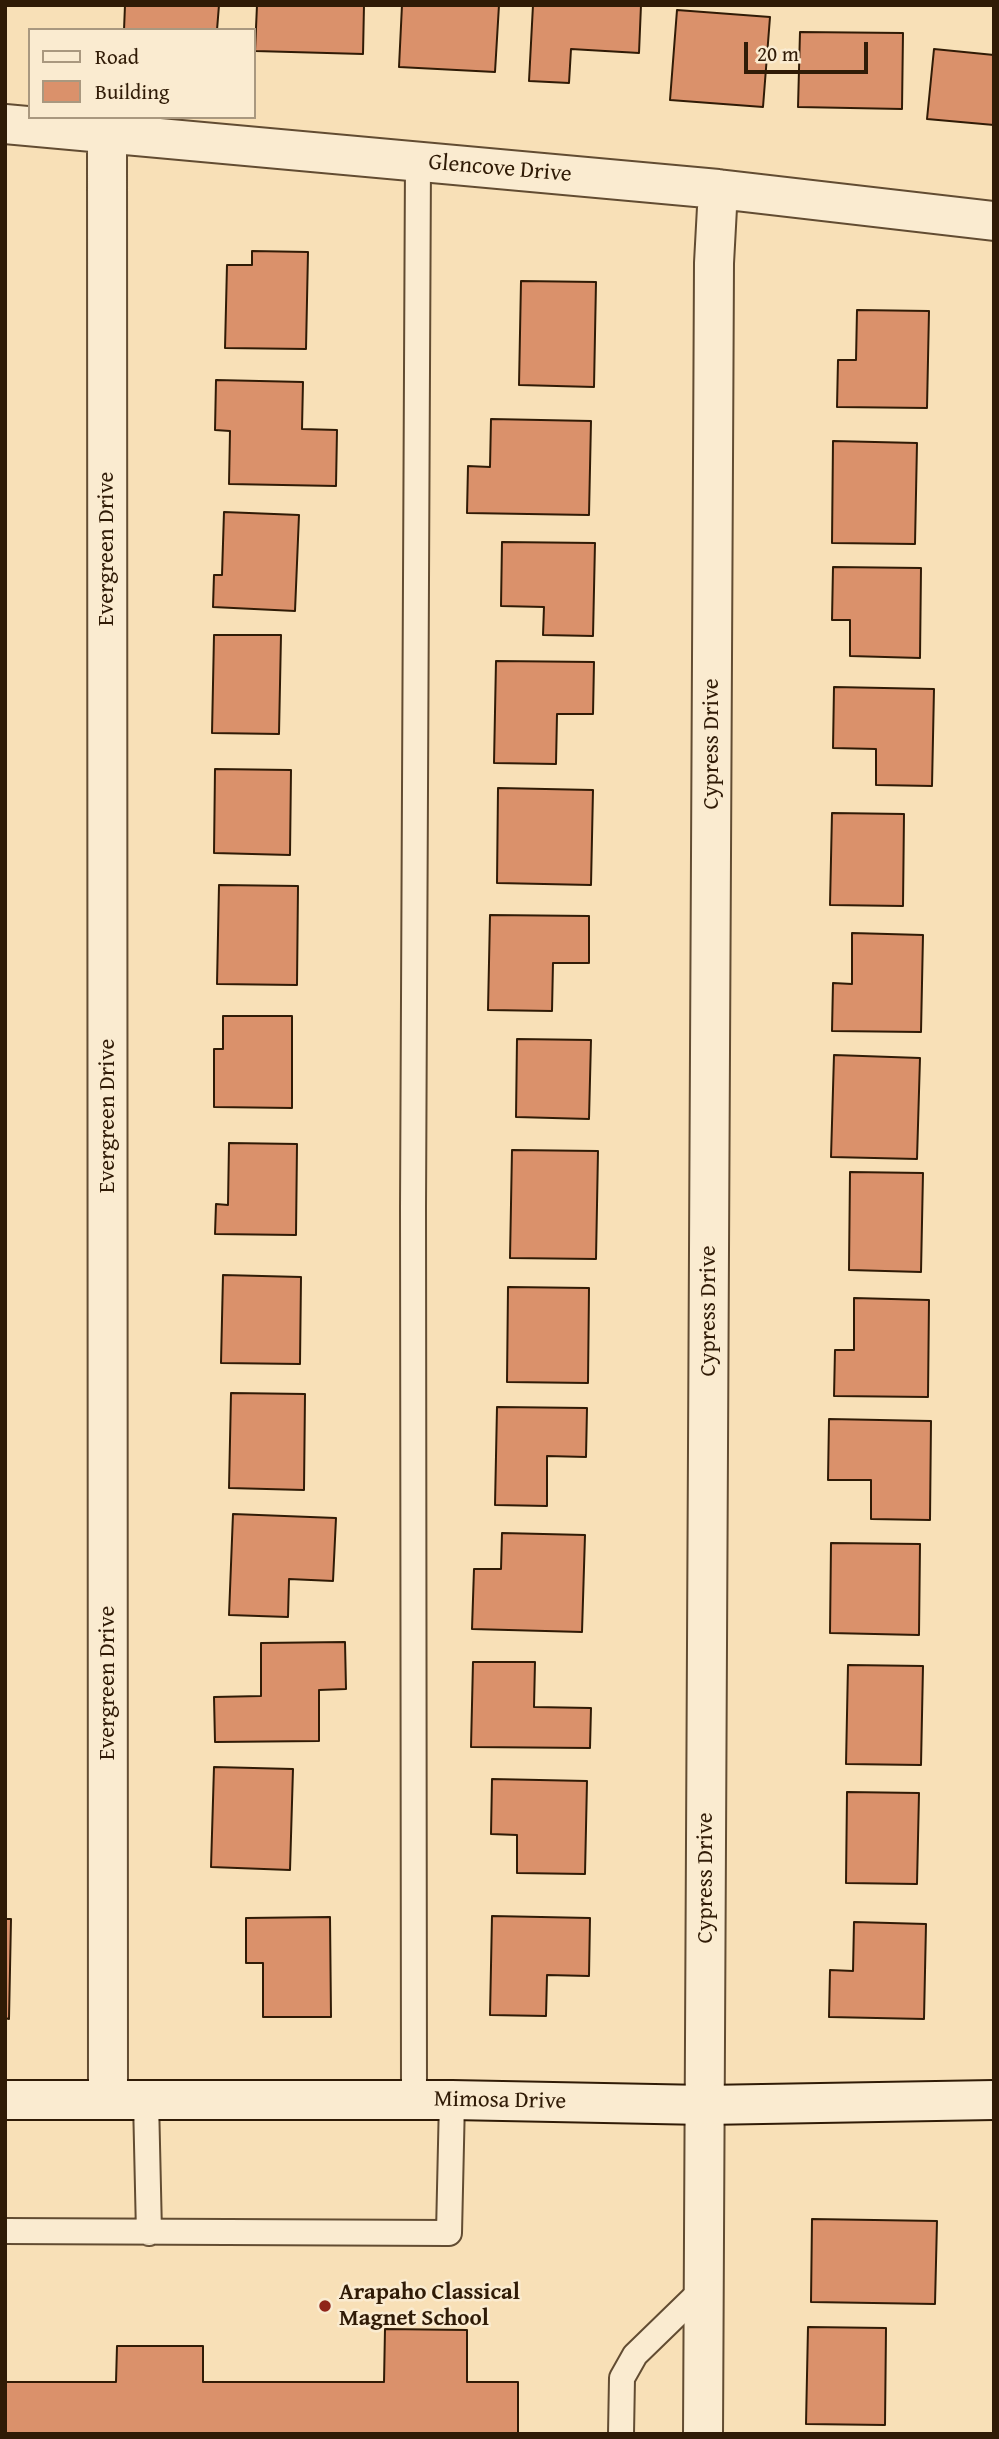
<!DOCTYPE html>
<html>
<head>
<meta charset="utf-8">
<style>
	body { margin:0 }
	#map { position:relative; width:999px; height:2439px; overflow:hidden; background:#f8e0b7; font-family:"Gentium Book Plus",serif }
	canvas { display:block }
	.frame { position:absolute; inset:0; border:7px solid #301b06; pointer-events:none }
	.legend { position:absolute; left:28px; top:28px; width:228px; height:91px; box-sizing:border-box; background:#faebd0; border:2px solid #a9987f; margin:0; padding:9px 12px; list-style:none; font-size:21px; color:#301b06 }
	.legend li { display:flex; align-items:center; gap:14px; height:35px }
	.legend b { width:35px; border:2px solid #a9987f }
	.scale { position:absolute; left:744px; top:42px; width:124px; height:32px; box-sizing:border-box; border:4px solid #301b06; border-top:0; padding-left:9px; font-size:21px; line-height:24px; white-space:nowrap; color:#301b06; -webkit-text-stroke:5px #faebd0; paint-order:stroke }
</style>
</head>
<body>
<div id="map">
<canvas width="999" height="2439"></canvas>
<div class="frame"></div>
<ul class="legend">
<li><b style="height:9px;background:#faebd0"></b>Road</li>
<li><b style="height:19px;background:#da916b"></b>Building</li>
</ul>
<div class="scale">20 m</div>
</div>
<script>
const ctx = document.querySelector('canvas').getContext('2d');
ctx.lineJoin = 'round';
function fill(path, color) {
  ctx.fillStyle = color;
  ctx.fill(path, 'evenodd');
}
function trace(path, color, width, dash) {
  ctx.strokeStyle = color;
  ctx.lineWidth = width;
  ctx.lineCap = dash ? 'butt' : 'round';
  ctx.setLineDash(dash || []);
  ctx.stroke(path);
}
function drawText(font, color, halo, rows, align = 'center') {
  ctx.font = font + ' "Gentium Book Plus",serif';
  ctx.lineWidth = 5;
  ctx.setLineDash([]);
  ctx.textBaseline = 'middle';
  ctx.strokeStyle = halo;
  ctx.fillStyle = color;
  for (const [text, x, y, turn = 0] of rows) {
    ctx.save();
    ctx.translate(x, y);
    ctx.rotate((+turn || 0) * Math.PI / 180);
    ctx.textAlign = isNaN(turn) ? turn : align;
    if (halo) ctx.strokeText(text, 0, 0);
    ctx.fillText(text, 0, 0);
    ctx.restore();
  }
}
const building = new Path2D(`
	M125 5H219L217 30H124Z
	M257 5H364L363 54 255 51Z
	M402 5H499L495 72 399 67Z
	M533 5H641L639 53 571 49 569 83 529 81Z
	M677 10 770 17 763 107 670 100Z
	M800 32 903 33 902 109 798 107Z
	M934 49 994 55V125L927 119Z
	M252 251 308 252 306 349 225 348 227 265H252Z
	M521 281 596 282 594 387 519 385Z
	M857 310 929 311 927 408 837 407 838 360H856Z
	M216 380 303 382 302 429 337 430 336 486 229 484 230 431 215 430Z
	M491 419 591 421 589 515 467 513 468 466 490 467Z
	M833 441 917 443 915 544 832 543Z
	M224 512 299 515 295 611 213 607 214 575H222Z
	M502 542 595 543 593 636 543 635 544 607 501 606Z
	M833 567 921 568 920 658 850 656V620H832Z
	M214 635H281L279 734 212 733Z
	M496 661 594 662 593 714H557L556 764 494 763Z
	M834 687 934 689 932 786 876 785V749L833 748Z
	M215 769 291 770 290 855 214 853Z
	M498 788 593 790 591 885 497 883Z
	M832 813 904 814 903 906 830 905Z
	M219 885 298 886 297 985 217 984Z
	M490 915 589 916V963H553L552 1011 488 1010Z
	M852 933 923 935 921 1032 832 1031 833 983 852 984Z
	M223 1016H292V1108L214 1107V1049H223Z
	M517 1039 591 1040 589 1119 516 1117Z
	M834 1055 920 1058 917 1159 831 1157Z
	M229 1143 297 1144 296 1235 215 1234 216 1204 228 1205Z
	M512 1150 598 1151 596 1259 510 1258Z
	M850 1172 923 1173 921 1272 849 1270Z
	M223 1275 301 1277 300 1364 221 1363Z
	M508 1287 589 1288 588 1383 507 1382Z
	M854 1298 929 1300 928 1397 834 1396 835 1350H854Z
	M231 1393 305 1394 304 1490 229 1488Z
	M497 1407 587 1408 586 1457 547 1456V1506L495 1505Z
	M829 1419 931 1421 930 1520 871 1519V1480H828Z
	M233 1514 336 1518 333 1581 289 1579 288 1617 229 1615Z
	M502 1533 585 1535 582 1632 472 1629 474 1569H501Z
	M831 1543 920 1544 919 1635 830 1633Z
	M345 1642 346 1689 319 1690V1741L215 1742 214 1697 261 1696V1643Z
	M473 1662H535L534 1707 591 1708 590 1748 471 1747Z
	M848 1665 923 1666 921 1765 846 1764Z
	M214 1767 293 1769 290 1870 211 1867Z
	M492 1779 587 1781 585 1874 517 1873V1835L491 1834Z
	M847 1792 919 1793 917 1884 846 1883Z
	M492 1916 590 1918 589 1976 547 1975 546 2016 490 2015Z
	M330 1917 331 2017H263V1963H246V1918Z
	M5 1919H11L9 2019 5 2018Z
	M854 1922 926 1924 924 2019 829 2017 830 1970 853 1971Z
	M812 2219 937 2221 935 2304 811 2302Z
	M808 2327 886 2328 885 2425 806 2424Z
	M385 2329 467 2330V2382H518V2434H5V2382H116L117 2346H203V2382H384Z`);
const lane = new Path2D(`
	M146 2100 149 2233
	M414 2100 413 1205 418 161
	M5 2231 449 2233 452 2100
	M621 2434 622 2378 635 2355 705 2287`);
const street = new Path2D(`
	M5 124 718 189 994 221
	M107 133 108 2100
	M703 2434 714 263 718 189`);
const secondary = new Path2D(`
	M5 2100H452L705 2105 994 2100`);
const markers = [
	[325,2306,7,"#8f2418"]
];
const streetNames = [
	["Glencove Drive",500,169,5],
	["Evergreen Drive",107,549,-90],
	["Cypress Drive",712,744,-90],
	["Evergreen Drive",108,1116,-90],
	["Cypress Drive",709,1311,-90],
	["Evergreen Drive",108,1683,-90],
	["Cypress Drive",706,1878,-90],
	["Mimosa Drive",500,2101,1]
];
const poiNames = [
	["Arapaho Classical",339,2293],
	["Magnet School",339,2319]
];
fill(building, '#da916b');
trace(building, '#301b06', 2);
trace(lane, '#624c32', 28);
trace(street, '#624c32', 42);
trace(secondary, '#301b06', 42);
trace(lane, '#faebd0', 24);
trace(street, '#faebd0', 38);
trace(secondary, '#faebd0', 38);
for (const [x, y, r, color] of markers) {
  const dot = new Path2D();
  dot.arc(x, y, r, 0, 2 * Math.PI);
  ctx.fillStyle = color;
  ctx.fill(dot);
  trace(dot, '#faebd0', 2.5);
}
drawText('23px', '#301b06', '#faebd0', streetNames);
drawText('bold 23px', '#301b06', '#faebd0', poiNames, 'left');
</script>
</body>
</html>
